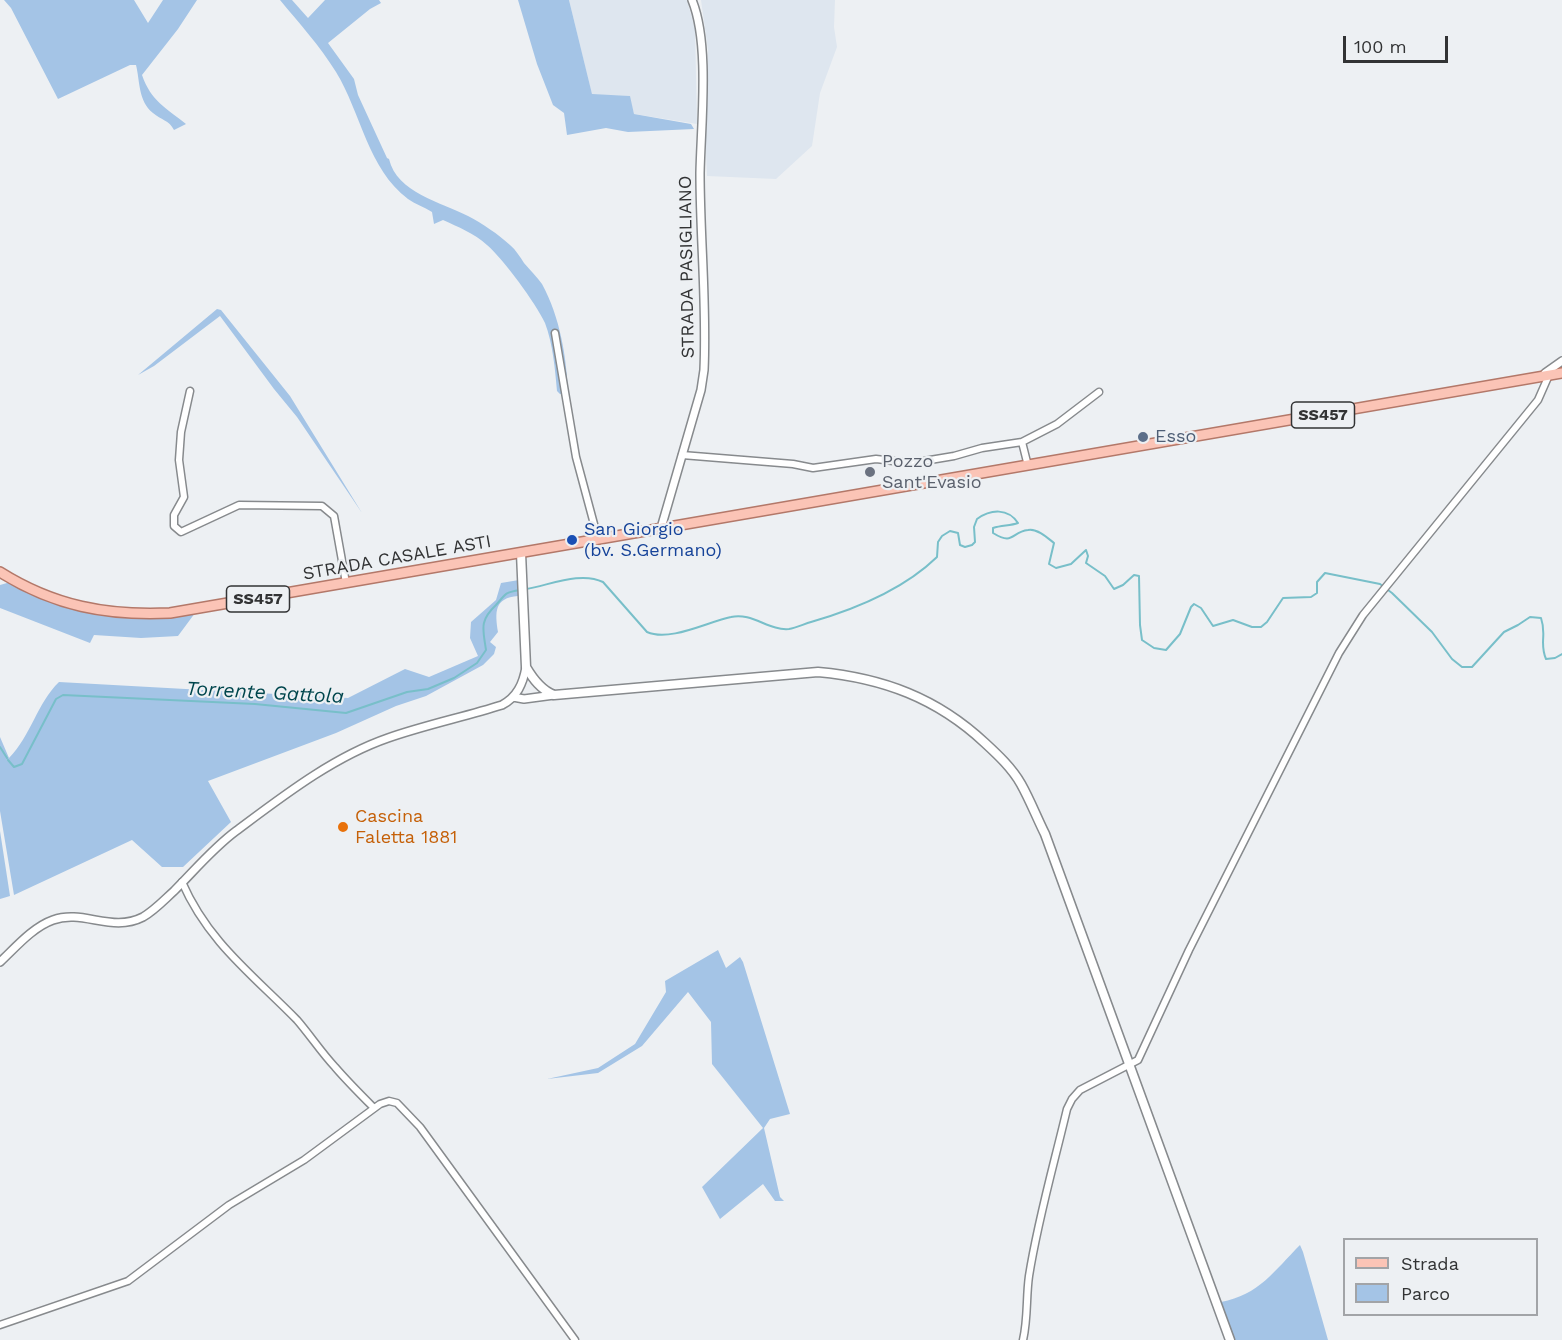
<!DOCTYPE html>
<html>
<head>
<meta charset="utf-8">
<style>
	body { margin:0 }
	#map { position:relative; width:1562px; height:1340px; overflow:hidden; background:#edf0f3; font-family:"Work Sans",sans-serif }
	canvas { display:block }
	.legend { position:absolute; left:1343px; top:1238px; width:195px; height:78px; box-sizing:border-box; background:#edf0f3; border:2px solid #a2a4a7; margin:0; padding:8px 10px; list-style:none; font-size:18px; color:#323334 }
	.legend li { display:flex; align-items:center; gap:12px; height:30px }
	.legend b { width:30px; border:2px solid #a2a4a7 }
	.scale { position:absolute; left:1343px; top:36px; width:105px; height:27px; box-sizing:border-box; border:3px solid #323334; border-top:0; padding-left:8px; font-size:18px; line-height:21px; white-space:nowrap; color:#323334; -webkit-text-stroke:4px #edf0f3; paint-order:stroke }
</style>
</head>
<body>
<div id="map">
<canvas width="1562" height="1340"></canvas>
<ul class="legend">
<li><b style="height:8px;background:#fbc4b6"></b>Strada</li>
<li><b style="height:16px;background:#a4c4e6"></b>Parco</li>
</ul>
<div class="scale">100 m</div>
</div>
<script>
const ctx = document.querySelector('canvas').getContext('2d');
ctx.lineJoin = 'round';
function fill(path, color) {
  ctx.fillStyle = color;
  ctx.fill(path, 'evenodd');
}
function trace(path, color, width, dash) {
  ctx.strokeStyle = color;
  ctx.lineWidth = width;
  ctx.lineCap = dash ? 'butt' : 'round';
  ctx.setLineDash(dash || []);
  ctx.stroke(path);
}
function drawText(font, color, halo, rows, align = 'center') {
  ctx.font = font + ' "Work Sans",sans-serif';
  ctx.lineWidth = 4.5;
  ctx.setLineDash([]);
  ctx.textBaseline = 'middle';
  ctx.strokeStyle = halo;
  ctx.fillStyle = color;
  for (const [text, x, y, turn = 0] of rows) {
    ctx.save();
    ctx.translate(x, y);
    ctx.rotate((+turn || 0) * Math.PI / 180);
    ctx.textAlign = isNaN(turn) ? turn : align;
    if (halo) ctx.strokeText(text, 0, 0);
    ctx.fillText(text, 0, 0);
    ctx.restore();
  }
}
const built = new Path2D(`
	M569 0H687L695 29 697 124 634 114 629 96 592 95Z
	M701 0H835L834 27 837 47 820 93 812 146 776 179 707 176 705 127 708 50Z`);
const green = new Path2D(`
	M4 0H134L148 23 163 0H197L178 29 142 75C151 101 166 108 186 124L174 130C169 120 161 120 153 113 138 101 140 81 136 65H130L58 99 11 8Z
	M280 0H292L308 18 325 0H379L381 3 370 9 328 43 354 79 358 95 387 158 389 159C397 193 441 202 468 216 483 224 498 234 510 245 516 250 520 257 524 263 530 270 537 277 542 284 560 317 567 358 568 395L560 394 557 391C555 369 553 344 545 323 535 302 504 260 487 245 474 233 458 227 443 220L434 224 432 212C424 207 415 204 408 199 368 169 361 113 336 72 320 46 299 23 280 0Z
	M518 0H569L592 94 630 96 634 114 691 124 694 129 628 132 606 128 567 135 564 113 553 105 537 64Z
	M217 309 221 310 290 396 362 513 297 417 274 389 220 316 154 366 138 375Z
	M519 580 518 596C494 598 495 612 498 632L490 642 496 647 494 654 483 665 426 696 396 706 336 733 208 781 231 822 183 867H162L132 840 14 895 0 811V737L9 758C31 736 37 703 59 682L348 698 405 669 429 677 478 656 470 638 471 622 496 600 501 583Z
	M14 581 36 592 114 613 198 609 178 636 141 638 94 635 90 643 0 608V585Z
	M0 831 10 896 0 899Z
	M718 950 726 968 740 957 743 962 790 1114 770 1119 764 1128 780 1197 784 1201H775L763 1184 720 1219 702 1187 763 1128 712 1064 711 1022 688 992 642 1046 598 1073 547 1079 598 1068 635 1044 666 992 665 981Z
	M1300 1245 1303 1252 1328 1340H1235L1221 1302C1259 1295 1274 1271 1300 1245Z`);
const stream = new Path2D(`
	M526 589C550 585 581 571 603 582L647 632C670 642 707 622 731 617 752 612 769 631 789 629 796 628 804 624 811 622 856 609 903 590 937 557L938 542 942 536 950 531 958 533 960 545 965 547 972 545 975 542 974 527 977 519C991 509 1008 508 1018 523 1010 526 1002 525 993 528V533C1014 546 1011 532 1028 530 1037 528 1048 538 1054 543L1049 564 1056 568 1071 564 1086 550 1088 556 1086 563 1105 576 1114 589 1123 585 1134 575 1139 576 1140 625 1142 640 1154 648 1166 650 1180 634 1191 607 1194 604 1201 608 1213 626 1233 620 1252 627H1261L1267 622 1283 598 1311 597 1317 593V582L1325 573 1380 584 1392 593 1432 632 1452 659 1462 667H1472L1504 632 1518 625 1530 617 1541 618C1547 635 1539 643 1546 659L1555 658 1562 654
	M0 747 7 758
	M8 760 14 767 22 764 56 699 63 695 255 704 346 713 407 692 428 689 454 678 477 663 486 650C483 629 479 621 496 605 507 593 503 593 520 590`);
const minor = new Path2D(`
	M555 333 576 457 598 539
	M190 391 181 432 179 460 184 497 174 515V526L181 532 239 505 322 506 334 516 346 583
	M1022 442 1028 466
	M682 455 793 464 813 468 876 459 902 462 924 461 954 456 982 448 1022 442 1057 424 1099 392
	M182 882C208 942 253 975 297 1020 310 1035 321 1052 335 1067 347 1081 360 1094 373 1107
	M0 1325 128 1281 229 1205 304 1160 380 1104 389 1101 397 1103 420 1127 575 1340
	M1023 1340C1028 1319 1026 1297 1029 1276 1038 1219 1054 1164 1067 1109L1072 1099 1080 1090 1138 1060 1189 950 1339 653 1363 615 1538 400 1549 375`);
const tertiary = new Path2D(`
	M1545 373 1562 361
	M661 528 701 390 704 370C707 304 700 238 700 173 701 124 710 44 692 0
	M513 697 524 699 554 695
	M0 962C16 947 33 927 53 920 83 909 112 933 143 917 155 910 164 900 174 891 195 870 213 848 236 831 283 796 333 757 388 738 425 725 464 717 502 705 517 697 523 684 526 667`);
const secondary = new Path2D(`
	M521 553 526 667C533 679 541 690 554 695L818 672C883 678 937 698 985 743 998 755 1012 768 1021 784 1030 800 1037 818 1045 834L1230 1340`);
const primary = new Path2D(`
	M0 572C54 606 107 616 170 613L1562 373`);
const markers = [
	[1143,437,6,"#5c6f8a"],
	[870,472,6,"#6b7280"],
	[572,540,6,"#1a4fb4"],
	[343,827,6,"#e8710a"]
];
const shields = [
	[1323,415,63],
	[258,599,63]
];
const shieldNames = [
	["SS457",1323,415],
	["SS457",258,599]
];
const streetNames = [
	["STRADA PASIGLIANO",687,267,-91],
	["STRADA CASALE ASTI",397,558,-10]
];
const serviceNames = [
	["Esso",1155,437]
];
const worshipNames = [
	["Pozzo",882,462],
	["Sant'Evasio",882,483]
];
const transitNames = [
	["San Giorgio",584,530],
	["(bv. S.Germano)",584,551]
];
const foodNames = [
	["Cascina",355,817],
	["Faletta 1881",355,838]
];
const waterNames = [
	["Torrente Gattola",265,693,3]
];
fill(built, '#dee6ef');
fill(green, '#a4c4e6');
trace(stream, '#78bfc9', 2);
trace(minor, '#878a8d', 9);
trace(tertiary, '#878a8d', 10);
trace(secondary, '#878a8d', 11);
trace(primary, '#b37869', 12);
trace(minor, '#fff', 6);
trace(tertiary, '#fff', 7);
trace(secondary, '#fff', 8);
trace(primary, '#fbc4b6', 9);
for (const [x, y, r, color] of markers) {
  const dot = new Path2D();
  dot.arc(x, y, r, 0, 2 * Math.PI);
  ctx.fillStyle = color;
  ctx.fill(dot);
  trace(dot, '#edf0f3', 2);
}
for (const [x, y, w] of shields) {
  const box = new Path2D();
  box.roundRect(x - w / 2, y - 13, w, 26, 4.5);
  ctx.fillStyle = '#edf0f3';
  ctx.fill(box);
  trace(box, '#323334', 1.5);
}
drawText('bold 16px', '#323334', null, shieldNames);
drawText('18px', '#323334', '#edf0f3', streetNames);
drawText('18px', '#4e5e75', '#edf0f3', serviceNames, 'left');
drawText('18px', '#5b616d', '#edf0f3', worshipNames, 'left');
drawText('18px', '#164399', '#edf0f3', transitNames, 'left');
drawText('18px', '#c56008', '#edf0f3', foodNames, 'left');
drawText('italic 20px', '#00464d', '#edf0f3', waterNames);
</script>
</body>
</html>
